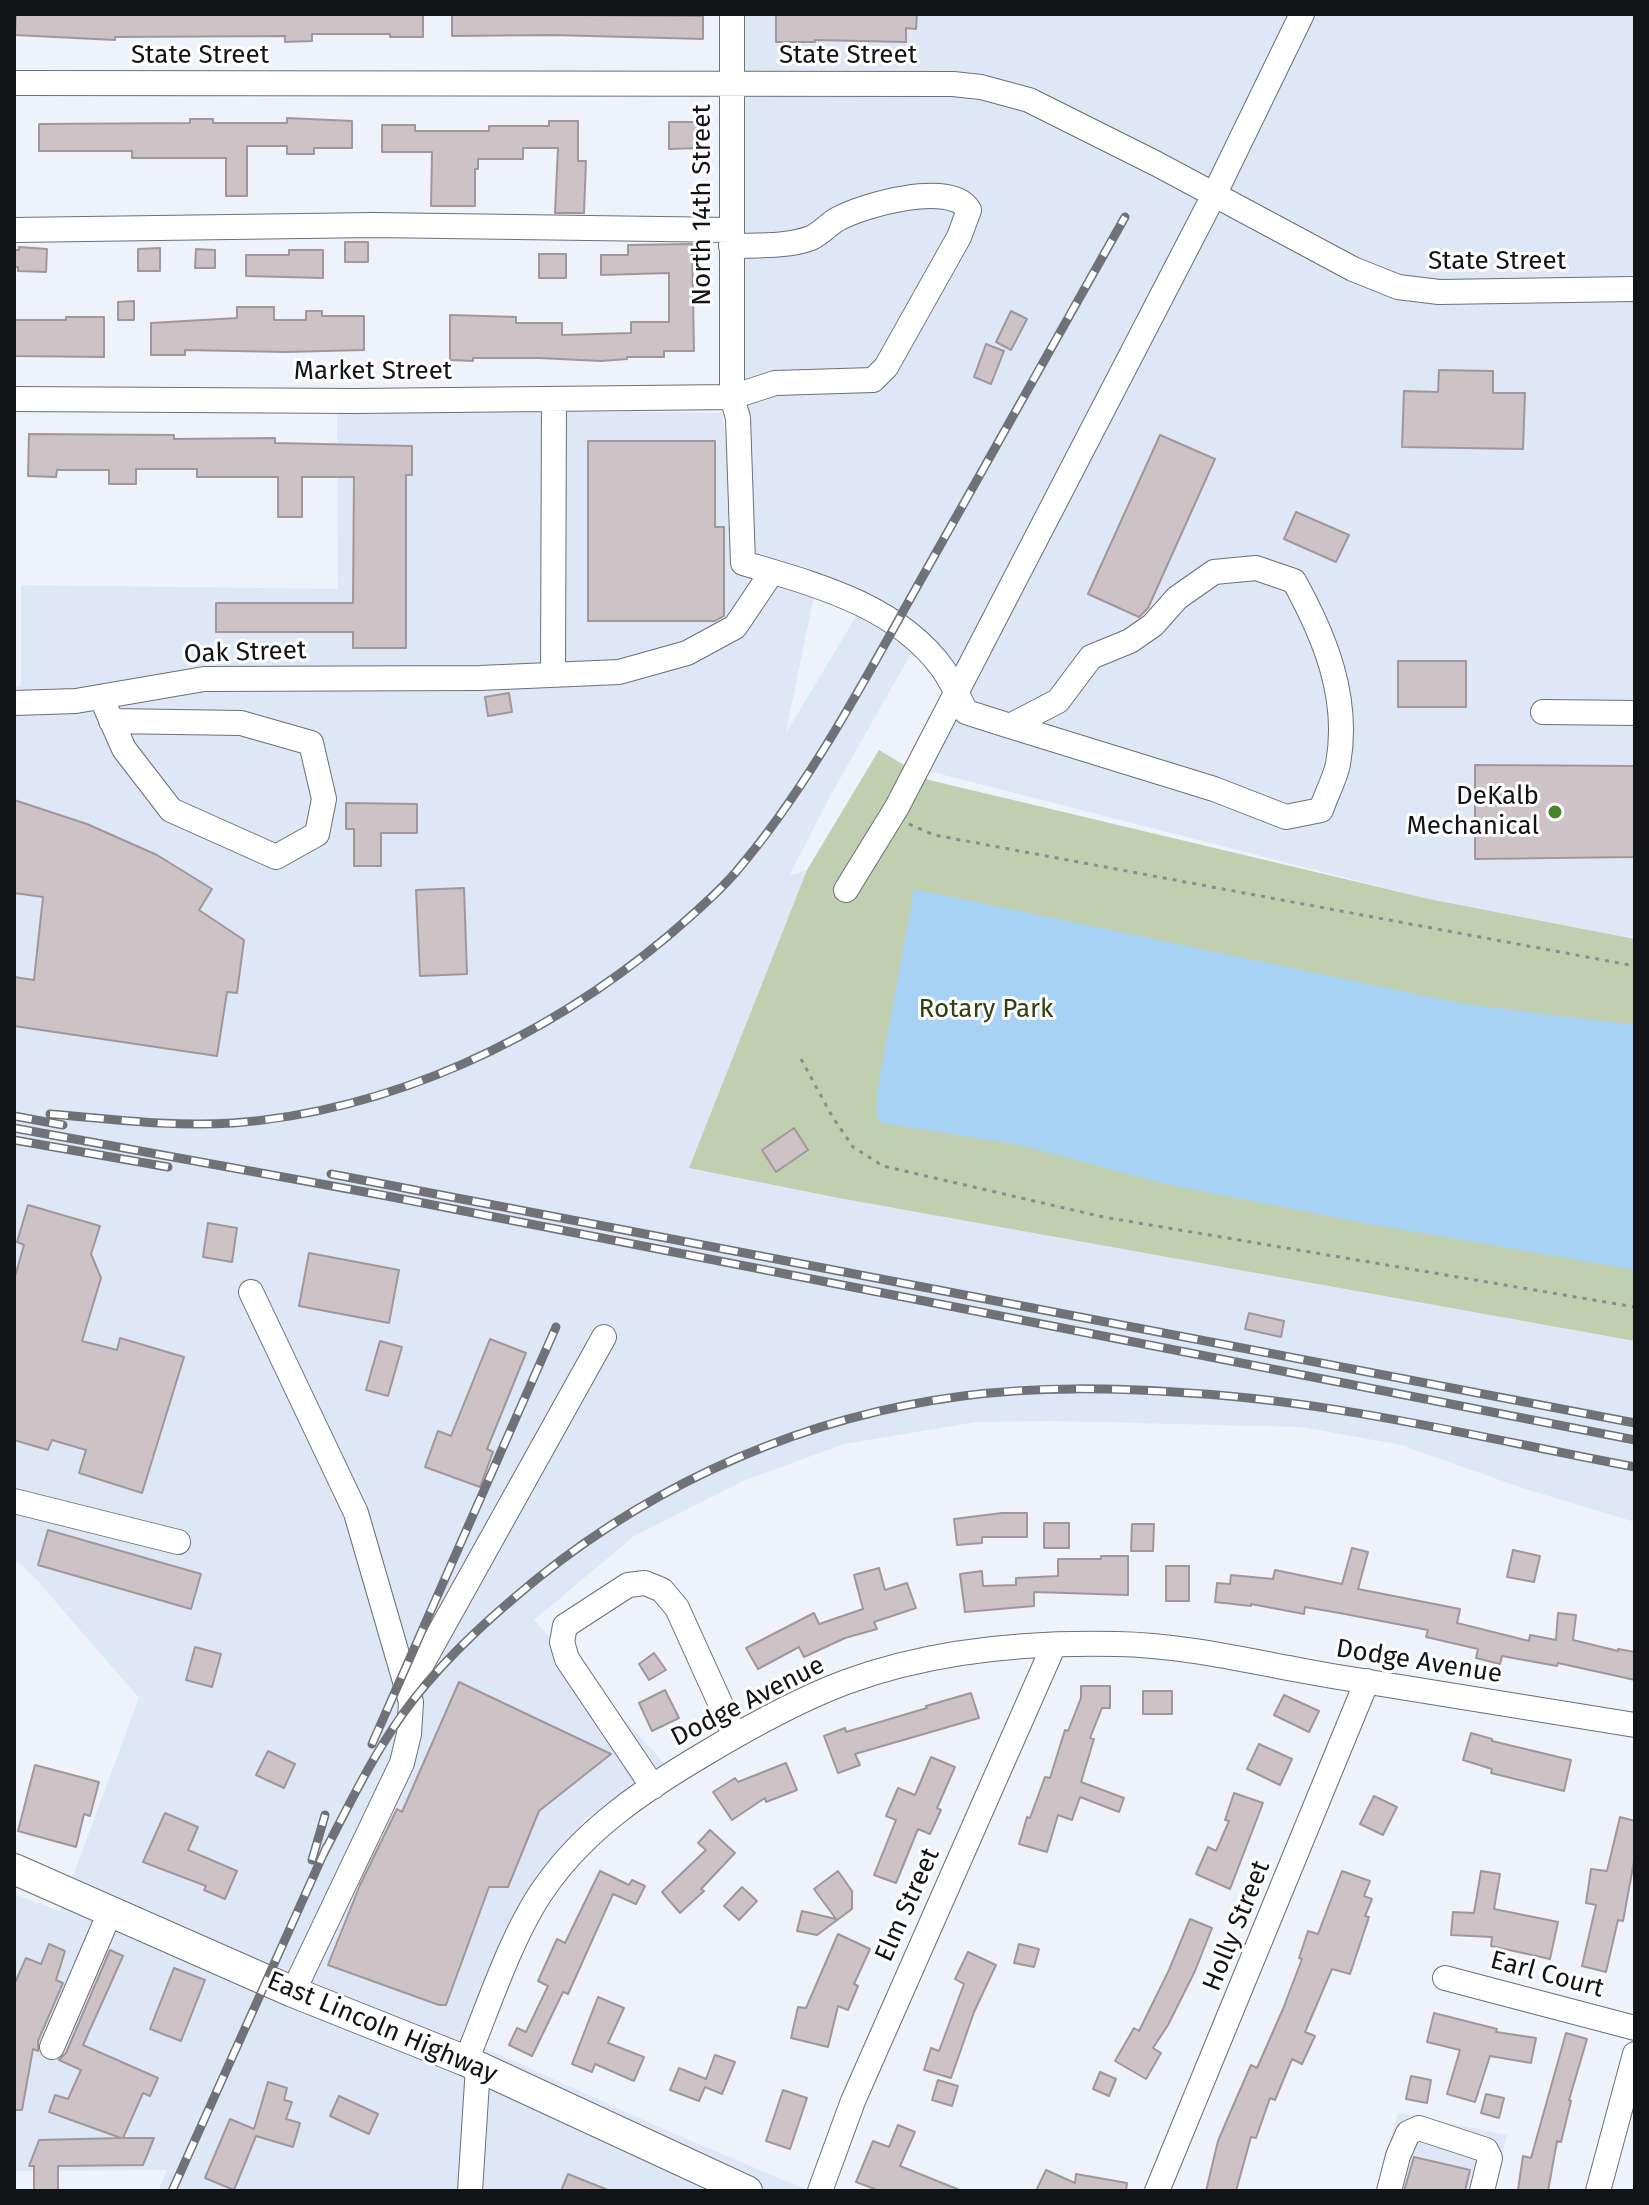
<!DOCTYPE html>
<html>
<head>
<meta charset="utf-8">
<style>
	body { margin:0 }
	#map { position:relative; width:1649px; height:2205px; overflow:hidden; background:#edf2fb; font-family:"Fira Sans",sans-serif }
	canvas { display:block }
	.frame { position:absolute; inset:0; border:16px solid #121317; pointer-events:none }
</style>
</head>
<body>
<div id="map">
<canvas width="1649" height="2205"></canvas>
<div class="frame"></div>
</div>
<script>
const ctx = document.querySelector('canvas').getContext('2d');
ctx.lineJoin = 'round';
function fill(path, color) {
  ctx.fillStyle = color;
  ctx.fill(path, 'evenodd');
}
function trace(path, color, width, dash) {
  ctx.strokeStyle = color;
  ctx.lineWidth = width;
  ctx.lineCap = dash ? 'butt' : 'round';
  ctx.setLineDash(dash || []);
  ctx.stroke(path);
}
function drawText(font, color, halo, rows, align = 'center') {
  ctx.font = font + ' "Fira Sans",sans-serif';
  ctx.lineWidth = 6;
  ctx.setLineDash([]);
  ctx.textBaseline = 'middle';
  ctx.strokeStyle = halo;
  ctx.fillStyle = color;
  for (const [text, x, y, turn = 0] of rows) {
    ctx.save();
    ctx.translate(x, y);
    ctx.rotate((+turn || 0) * Math.PI / 180);
    ctx.textAlign = isNaN(turn) ? turn : align;
    if (halo) ctx.strokeText(text, 0, 0);
    ctx.fillText(text, 0, 0);
    ctx.restore();
  }
}
const built = new Path2D(`
	M732 14H1635V939L1429 899 917 768 956 692 917 643 833 791 789 876 807 870 689 1168 1635 1340V1522L1522 1488 1401 1445 1302 1427 1052 1421 976 1422 844 1444 743 1481 634 1536 534 1620 666 1765 584 1820 524 1904 461 2037 661 2128 809 2191H158L167 2170 14 2171V1894L60 1911 139 1698 36 1579 14 1558V687L21 686V585L338 589 337 409 722 413 741 547ZM816 586 861 608 786 733V732Z
	M1398 2113 1507 2135 1493 2191H1376Z`);
const green = new Path2D(`
	M879 750 929 780 1429 899 1635 939V1341L839 1198 689 1168 807 870Z`);
const water = new Path2D(`
	M914 889 1464 1004 1635 1025V1270L1364 1223 1165 1184 1020 1145 881 1123 877 1115V1094Z`);
const building = new Path2D(`
	M16 14H423V37H390V34H312V41L285 42V36L115 37V40L15 35Z
	M452 14 703 16V39L552 35 452 36Z
	M776 14H917L916 29 906 28V42L815 40V42H776Z
	M287 118 352 121V148H314V154H287V146H247V196H226V158H132V151H39V124L190 123V119H213V123H287Z
	M549 121H578V161H586L584 213H555L558 148H523V159H478V169H475V206H431L432 152H382V125H415V131H489V126H549Z
	M669 122H705L706 137H699V148L669 149Z
	M345 242H368V262H345Z
	M692 244 694 351H664V357H627V359L601 361 539 358H473V361L450 360V315L516 317V323H562V335L631 333V322H669V273L601 275V255H628V245Z
	M19 247 47 249 46 272 18 271V267H14V250H19Z
	M160 248V271H138V249Z
	M196 249 215 250V268H195Z
	M289 250H323V278L246 276V255H289Z
	M539 254H566V278H539Z
	M134 301V320H118V302Z
	M237 307H274V320H306V311H322V316H364V350L285 352 185 350V355H151V323L237 318Z
	M1011 311 1027 319 1011 350 996 342Z
	M66 317H104V357L14 356V320H66Z
	M986 344 1004 351 991 384 974 377Z
	M1439 370 1493 371V393H1525L1523 449 1402 447 1404 391 1438 392Z
	M29 434 174 435V439L275 438V443L412 446V475H406V648H353V632H216V603H353L354 477H302V517H278V477H197V469H136V484H109V470H57L56 477 28 476Z
	M1160 435 1215 459 1148 608 1139 617 1088 594Z
	M588 441H715V527H724V616L715 621H588Z
	M1296 512 1349 535 1336 562 1284 539Z
	M1398 661H1466V707H1398Z
	M509 693 512 712 488 716 485 697Z
	M1475 765 1635 766V857L1475 859Z
	M14 800 87 824 157 855 212 889 199 910 244 940 237 993 227 992 217 1056 14 1026V977L34 980 43 897 14 893Z
	M346 803 417 804V833H381V866H354V829H346Z
	M464 888 467 974 420 976 416 890Z
	M794 1128 808 1150 776 1172 762 1150Z
	M28 1205 100 1226 91 1254 101 1278 82 1341 117 1350 120 1338 184 1357 142 1493 79 1473 86 1450 52 1440 48 1450 14 1440V1280L24 1245 17 1242Z
	M208 1223 237 1228 232 1262 203 1257Z
	M309 1253 399 1270 389 1323 299 1306Z
	M1249 1313 1284 1321 1281 1337 1245 1329Z
	M490 1339 526 1353 487 1449 493 1452 480 1487 425 1467 438 1431 451 1436Z
	M380 1341 402 1347 388 1396 366 1390Z
	M1002 1513H1027V1537H982V1543L957 1545 954 1519Z
	M1044 1523H1069V1548H1044Z
	M1132 1524H1154L1153 1551H1131Z
	M48 1530 201 1574 191 1609 38 1565Z
	M1352 1548 1368 1552 1358 1589 1460 1609 1457 1623 1529 1641 1530 1635 1556 1640 1558 1613 1576 1615 1573 1640 1618 1651V1649L1635 1652V1680L1558 1663 1557 1666 1502 1656 1500 1664 1476 1658 1478 1649 1426 1637 1428 1630 1345 1614 1305 1607 1304 1614 1251 1604V1606L1215 1602 1217 1583 1230 1584 1231 1575 1273 1579 1275 1570 1342 1584Z
	M1513 1550 1540 1556 1534 1582 1507 1577Z
	M1101 1556H1128V1595L1034 1592V1606L965 1612 960 1574 982 1571 983 1586 1016 1585V1578L1058 1576V1559H1101Z
	M1166 1566H1189V1601H1166Z
	M879 1568 885 1590 907 1583 916 1608 874 1622 877 1629 845 1638 804 1657 799 1647 758 1669 746 1648 814 1613 819 1624 863 1609 854 1575Z
	M195 1647 221 1654 212 1687 186 1680Z
	M654 1653 666 1670 649 1680 639 1664Z
	M459 1682 611 1754 539 1811 508 1887H489L446 2005H439L328 1965 360 1885 397 1809 402 1812Z
	M1081 1686H1110V1708H1102L1090 1738 1094 1739 1081 1782 1124 1798 1119 1812 1080 1797 1072 1820 1058 1815 1047 1852 1019 1844 1027 1817 1030 1818 1045 1777 1050 1778 1065 1730 1068 1731 1081 1698Z
	M665 1690 679 1718 652 1731 639 1703Z
	M1143 1691H1172V1714H1143Z
	M971 1693 979 1718 855 1754 860 1765 838 1773 824 1736 845 1728 846 1732 927 1708 926 1706Z
	M1284 1695 1319 1711 1309 1732 1274 1715Z
	M1471 1733 1492 1739V1741L1571 1760 1564 1791 1491 1773 1492 1769 1463 1760Z
	M1259 1744 1292 1759 1280 1785 1247 1769Z
	M268 1751 295 1764 284 1788 256 1775Z
	M931 1757 955 1767 937 1808 941 1810 930 1834 918 1829 896 1883 874 1875 896 1820 886 1816 898 1788 915 1795Z
	M786 1763 797 1790 766 1802 765 1798 732 1820 713 1792 735 1778 738 1782Z
	M35 1765 99 1782 90 1816 84 1814 76 1847 18 1831Z
	M1234 1793 1263 1803 1230 1889 1196 1874 1208 1847 1216 1851 1229 1821 1225 1820Z
	M1374 1796 1397 1807 1383 1835 1360 1824Z
	M165 1813 198 1827 188 1850 237 1871 225 1899 204 1890 206 1886 143 1862Z
	M1620 1817 1635 1821V1856L1623 1921 1618 1920 1606 1972 1582 1966 1596 1905 1586 1903 1591 1869 1607 1871Z
	M710 1830 735 1853 701 1889 704 1891 680 1913 662 1892 706 1850 698 1843Z
	M600 1871 629 1885 632 1880 645 1886 636 1904 613 1894 568 1994 563 1992 532 2056 509 2045 517 2028 526 2032 548 1986 538 1981 557 1939 565 1943Z
	M838 1871 852 1891V1909L817 1935 797 1931 802 1911 836 1919 814 1889Z
	M1342 1871 1370 1881 1364 1896 1372 1899 1365 1916 1369 1917 1350 1974 1332 1969 1305 2032 1315 2036 1302 2064 1292 2059 1275 2100 1270 2098 1256 2138 1251 2137 1236 2191H1206L1218 2141 1233 2106 1251 2065 1257 2068 1283 2009 1302 1959 1299 1958 1308 1931 1318 1934Z
	M1481 1871 1500 1874 1494 1909 1558 1922 1550 1959 1491 1946 1492 1937 1451 1935 1453 1912 1474 1913Z
	M742 1887 757 1901 739 1920 724 1906Z
	M1190 1919 1212 1928 1195 1971 1168 2025 1153 2048 1161 2053 1146 2079 1115 2061 1134 2028 1139 2031 1169 1970Z
	M838 1934 870 1949 854 1984 858 1986 848 2010 838 2006 828 2047 791 2038 798 2007 806 2008Z
	M49 1944 65 1951 56 1980 63 1983 38 2041V2051L33 2049 22 2110H14V1985L26 1958 41 1964Z
	M1019 1944 1039 1949 1034 1967 1014 1963Z
	M110 1950 123 1956 83 2045 158 2078 150 2096 143 2093 123 2138H154L143 2165 58 2166V2191H34V2166H29L39 2140 121 2138 49 2112 55 2095 68 2099 81 2070 59 2060 66 2053Z
	M968 1952 996 1965 974 2012 951 2078 924 2070 931 2048 939 2051 964 1984 955 1979Z
	M174 1968 205 1980 181 2041 150 2029Z
	M598 1997 624 2008 608 2043 644 2057 634 2081 595 2064 592 2072 572 2064Z
	M1434 2013 1497 2029 1496 2032 1536 2038 1531 2063 1490 2056 1475 2102 1447 2094 1460 2050 1427 2042Z
	M1566 2033 1587 2039 1569 2100 1571 2101 1561 2142 1557 2141 1548 2191 1518 2190 1523 2156 1531 2158Z
	M715 2055 735 2062 722 2094 705 2087 699 2101 670 2090 679 2068 706 2079Z
	M1100 2072 1116 2079 1109 2096 1093 2089Z
	M1411 2076 1431 2080 1427 2103 1406 2099Z
	M938 2080 958 2086 952 2106 932 2100Z
	M268 2082 287 2088 284 2100 292 2102 286 2119 300 2123 293 2147 256 2136 234 2190 205 2178 230 2119 254 2129Z
	M783 2090 807 2098 790 2149 766 2141Z
	M1486 2094 1504 2098 1499 2118 1481 2113Z
	M339 2096 378 2114 369 2134 330 2116Z
	M898 2125 915 2132 900 2166 962 2191H880L856 2182 873 2141 889 2147Z
	M1414 2157 1470 2170 1465 2191H1404Z
	M1046 2170 1075 2183 1076 2174 1127 2183 1126 2191H1036Z
	M568 2174 608 2190V2191H561Z`);
const path = new Path2D(`
	M909 824 934 835 1635 966
	M801 1059 832 1116 853 1147 883 1166 1103 1217 1635 1307`);
const minor = new Path2D(`
	M732 14V397L738 418 743 563C814 584 897 605 943 669 952 682 959 698 966 712L1010 726 1058 701 1091 657 1130 641 1153 625 1177 598 1214 572 1256 568 1294 581C1325 637 1350 698 1338 764 1335 779 1326 795 1321 810L1286 817 1214 789 1010 726
	M14 83 953 84 981 87 1029 100 1157 164 1353 269 1398 287 1439 292 1635 289
	M14 230 374 225 731 230
	M14 399 356 401 732 397 775 383 873 380 886 367 959 237 969 210C951 180 862 205 836 220 828 225 820 234 811 238 787 247 756 245 731 246
	M553 675 554 399
	M101 697 124 749 171 810 276 857 317 834 324 799 311 743 241 723 111 721
	M14 703 76 701 204 679 480 678 619 672 687 653 735 627 772 572
	M1543 712 1635 713
	M846 890 897 807 1214 195 1302 14
	M251 1292 356 1513 411 1702 409 1734 402 1763 293 1992
	M14 1501 178 1542
	M408 1689 604 1337
	M653 1787 567 1659 562 1642 565 1626 628 1585 645 1583 662 1590 677 1608 735 1736
	M1445 1978 1635 2028
	M52 2047 111 1910
	M466 2061C488 2008 512 1933 545 1887 586 1828 645 1789 706 1753 751 1726 798 1700 846 1682 930 1651 1026 1642 1116 1644 1188 1645 1260 1664 1332 1676 1433 1692 1534 1709 1635 1725
	M470 2191 478 2067
	M820 2191 853 2101 1054 1645
	M1157 2191 1367 1681
	M1389 2191 1398 2156 1408 2133 1419 2128 1486 2150 1490 2158 1482 2191
	M1598 2191 1635 2054`);
const major = new Path2D(`
	M14 1869 293 1992 466 2061 747 2191`);
const rail = new Path2D(`
	M50 1114C111 1119 172 1127 233 1123 392 1111 546 1038 668 936 691 916 715 896 735 873 808 788 864 681 919 583 988 461 1056 339 1125 217
	M14 1116 63 1125
	M14 1128 387 1196 1635 1440
	M14 1140 168 1167
	M331 1174 1635 1423
	M372 1744 556 1327
	M323 1855C351 1801 377 1746 414 1699 450 1653 493 1615 538 1578 660 1480 807 1416 963 1396 1037 1386 1114 1388 1189 1393 1339 1402 1487 1439 1635 1467
	M312 1860 325 1815
	M172 2191 327 1846`);
const markers = [
	[1555,812,8,"#488525"]
];
const streetNames = [
	["State Street",200,56],
	["State Street",848,56],
	["North 14th Street",703,205,-90],
	["State Street",1497,262],
	["Market Street",373,372],
	["Oak Street",245,653,-2],
	["Dodge Avenue",1419,1662,9],
	["Dodge Avenue",748,1702,-27],
	["Elm Street",908,1905,-66],
	["Holly Street",1237,1926,-68],
	["Earl Court",1547,1975,15],
	["East Lincoln Highway",382,2028,23]
];
const poiNames = [
	["DeKalb",1539,797],
	["Mechanical",1539,827]
];
const parkNames = [
	["Rotary Park",986,1010]
];
fill(built, '#dee7f6');
fill(green, '#c0cfaf');
fill(water, '#a8d2f3');
fill(building, '#cdc2c6');
trace(building, '#a1979b', 2);
trace(minor, '#6b6f77', 26);
trace(major, '#6b6f77', 32);
trace(path, '#898c93', 3, [4, 6]);
trace(minor, '#fff', 24);
trace(major, '#fff', 30);
trace(rail, '#707278', 9);
trace(rail, '#fff', 6, [18]);
for (const [x, y, r, color] of markers) {
  const dot = new Path2D();
  dot.arc(x, y, r, 0, 2 * Math.PI);
  ctx.fillStyle = color;
  ctx.fill(dot);
  trace(dot, '#fff', 3);
}
drawText('26px', '#121317', '#fff', streetNames);
drawText('26px', '#121317', '#fff', poiNames, 'right');
drawText('26px', '#2e400f', '#fff', parkNames);
</script>
</body>
</html>
